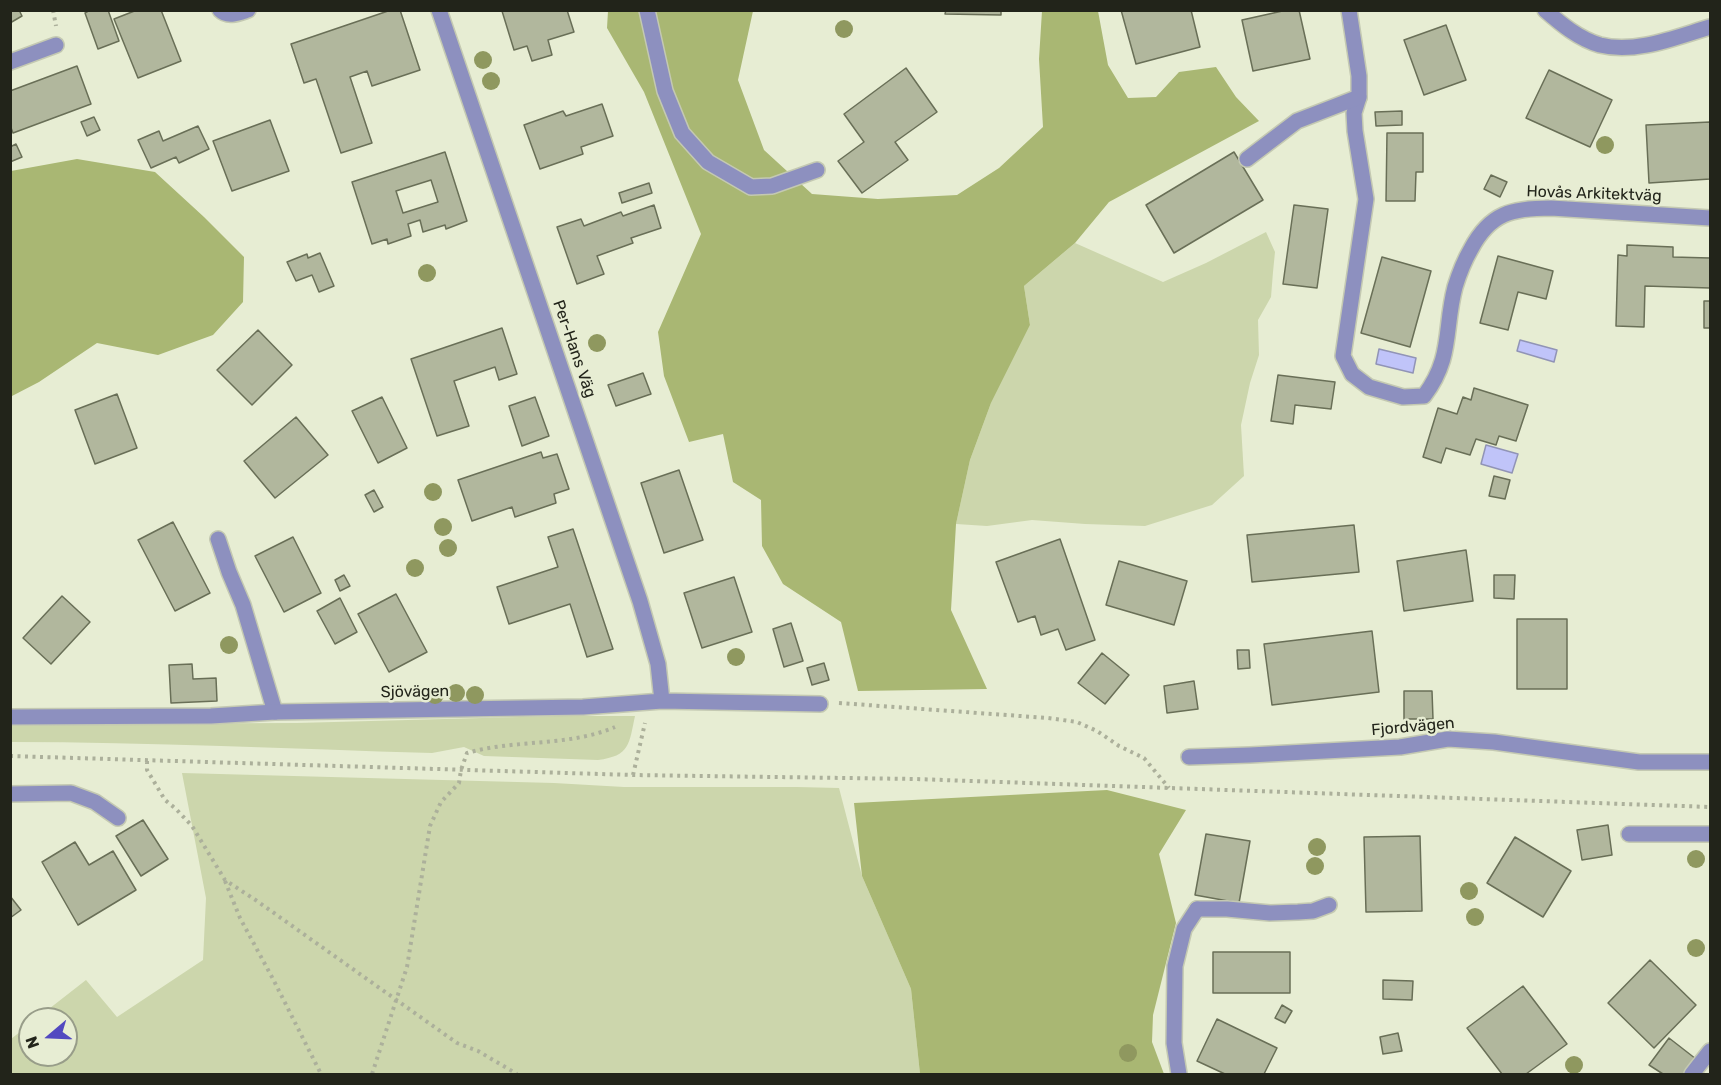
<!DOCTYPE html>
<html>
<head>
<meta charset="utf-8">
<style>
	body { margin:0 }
	#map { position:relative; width:1721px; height:1085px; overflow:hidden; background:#e7edd3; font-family:Rubik,sans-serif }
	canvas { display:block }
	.frame { position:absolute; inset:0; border:12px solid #22241a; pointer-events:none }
	.north { position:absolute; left:18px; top:1007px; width:60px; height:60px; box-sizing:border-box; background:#e7edd3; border:2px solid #989d89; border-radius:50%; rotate:251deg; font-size:16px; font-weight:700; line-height:24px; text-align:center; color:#22241a }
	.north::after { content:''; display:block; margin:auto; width:21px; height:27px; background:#5249c0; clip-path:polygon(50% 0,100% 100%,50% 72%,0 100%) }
</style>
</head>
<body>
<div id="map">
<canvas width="1721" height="1085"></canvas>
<div class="frame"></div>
<div class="north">N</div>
</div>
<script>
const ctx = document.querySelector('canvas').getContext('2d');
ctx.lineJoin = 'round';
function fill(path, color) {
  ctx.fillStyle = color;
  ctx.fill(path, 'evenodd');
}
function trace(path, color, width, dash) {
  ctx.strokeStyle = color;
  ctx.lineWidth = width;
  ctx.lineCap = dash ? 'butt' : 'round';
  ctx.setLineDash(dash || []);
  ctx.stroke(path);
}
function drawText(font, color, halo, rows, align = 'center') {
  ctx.font = font + ' Rubik,sans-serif';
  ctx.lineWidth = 5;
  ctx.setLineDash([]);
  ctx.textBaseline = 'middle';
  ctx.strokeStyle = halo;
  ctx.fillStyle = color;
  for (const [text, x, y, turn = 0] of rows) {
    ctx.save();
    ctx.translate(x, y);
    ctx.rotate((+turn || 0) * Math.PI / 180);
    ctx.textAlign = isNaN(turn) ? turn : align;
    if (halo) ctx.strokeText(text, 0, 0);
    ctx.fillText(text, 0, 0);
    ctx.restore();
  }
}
const green = new Path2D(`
	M1266 232 1275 252 1273 272 1271 297 1258 320 1259 355 1250 383 1241 425 1244 476 1212 505 1145 526 1085 524 1032 520 987 526 956 524 970 460 991 403 1030 325 1024 286 1075 243 1163 282 1206 263Z
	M556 716H635C629 744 630 756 598 760L484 756 464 747 432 753C291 749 151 742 11 742V724L297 723Z
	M182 773 554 783 624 787H797L839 788 862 876 911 989 920 1074H11V1039L30 1024V1055H66V1019H36L86 980 117 1017 203 960 206 898Z`);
const forest = new Path2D(`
	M608 11H753L738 80 764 150 812 194 878 199 957 195 999 168 1043 127 1039 59 1042 11H1098L1108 65 1128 98 1156 97 1179 72 1216 67 1236 97 1259 121 1109 202 1075 243 1024 286 1030 325 991 403 970 460 956 524 951 610 987 689 858 691 841 622 783 584 762 546 761 500 733 482 723 434 689 442 664 376 658 332 701 234 644 92 607 28Z
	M77 159 155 172 204 217 244 257 243 302 213 335 158 355 97 343 39 382 12 396 10 394 11 171Z
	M1107 790 1186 810 1159 854 1176 923 1153 1015 1152 1042 1164 1074H920L911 989 862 876 854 803Z`);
const water = new Path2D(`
	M1520 340 1557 350 1554 362 1517 351Z
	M1379 349 1416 358 1413 373 1376 364Z
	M1486 445 1518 454 1512 473 1481 464Z`);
const building = new Path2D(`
	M10 10H19L22 16 10 23Z
	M90 10H108L119 41 98 49 85 13Z
	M137 10H161L181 61 138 78 114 19Z
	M391 10H400L420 70 372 86 367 71 350 77 372 143 341 153 316 79 304 83 291 44Z
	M567 10 574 32 548 40 552 55 532 61 527 46 514 50 502 11Z
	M946 10H1001V15L945 14Z
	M1121 10H1191L1200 47 1136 64Z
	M1287 10H1299L1310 59 1253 71 1242 20Z
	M1446 25 1466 80 1424 95 1404 40Z
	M77 66 91 104 13 133 10 125V91Z
	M906 68 937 112 895 142 908 160 862 193 838 161 864 142 844 114Z
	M1549 70 1612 100 1590 147 1526 118Z
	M602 104 613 136 581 147 583 154 540 169 524 125 563 111 566 116Z
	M1402 111V125L1376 126 1375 112Z
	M94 117 100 130 87 136 81 122Z
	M270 120 289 171 232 191 213 141Z
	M1710 122V179L1649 183 1646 125Z
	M198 126 209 149 179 163 176 157 151 168 138 140 159 131 163 141Z
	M1387 133H1423V172H1416L1415 201H1386Z
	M16 144 22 157 10 162V147Z
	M445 152 467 221 446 229 445 225 423 232 420 220 408 224 411 236 388 244 387 239 372 244 352 182ZM431 180 438 202 403 213 396 191Z
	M1234 152 1263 200 1174 253 1146 205Z
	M1491 175 1507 182 1500 197 1484 189Z
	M649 183 652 193 622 203 619 193Z
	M654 205 661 228 631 238 633 243 597 256 604 274 577 284 557 227 581 219 584 226 621 212 623 216Z
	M1294 205 1328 209 1317 288 1283 284Z
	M1627 245 1673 247V257L1710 258V288L1645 286 1644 327 1616 326 1618 255 1627 256Z
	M320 253 334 286 319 292 312 275 296 281 287 262 307 254 308 258Z
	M1498 256 1553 271 1546 299 1518 292 1508 330 1480 323Z
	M1382 257 1431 271 1410 347 1361 333Z
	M1704 301H1710V328H1704Z
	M502 328 517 374 499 380 495 367 454 381 469 426 437 436 411 359Z
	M258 330 292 365 252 405 217 370Z
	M643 373 651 394 616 406 608 385Z
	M1278 375 1335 382 1331 409 1295 405 1293 424 1271 421Z
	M1474 388 1528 405 1516 441 1499 436 1496 445 1476 439 1470 455 1446 448 1441 463 1423 457 1438 408 1457 414 1463 397 1471 400Z
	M117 394 137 448 95 464 75 410Z
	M382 397 407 448 378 463 352 411Z
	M535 397 549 436 522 446 509 406Z
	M296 417 328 455 275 498 244 461Z
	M541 452 543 458 557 454 569 489 554 494 556 503 515 517 512 507 472 521 458 480Z
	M679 470 703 540 664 553 641 483Z
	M1494 476 1510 480 1505 499 1489 496Z
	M374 490 383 507 374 512 365 495Z
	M173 522 210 593 175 611 138 540Z
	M1354 525 1359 572 1252 582 1247 535Z
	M573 529 613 649 587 657 570 604 509 624 497 587 558 567 548 537Z
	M293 537 321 593 284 612 255 556Z
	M1060 539 1095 640 1066 650 1058 629 1041 635 1035 616 1018 622 996 562Z
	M1466 550 1473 601 1404 611 1397 561Z
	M1119 561 1187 581 1174 625 1106 605Z
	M344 575 350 586 340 591 335 580Z
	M1494 575H1515L1514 599 1494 598Z
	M734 577 752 632 702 648 684 593Z
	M396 594 427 652 389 672 358 614Z
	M62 596 90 622 51 664 23 638Z
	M340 598 357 632 335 644 317 611Z
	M1517 619H1567V689H1517Z
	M791 623 803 661 784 667 773 629Z
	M1372 631 1379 692 1272 705 1264 644Z
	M1237 650H1249L1250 668 1238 669Z
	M1102 653 1129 675 1105 704 1078 683Z
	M824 663 829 680 812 685 807 668Z
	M192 664 193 679 216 678 217 701 171 703 169 665Z
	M1194 681 1198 709 1167 713 1164 686Z
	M1404 691H1432L1433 719H1404Z
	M143 820 168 859 141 876 116 836Z
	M1608 825 1612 855 1582 860 1577 830Z
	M1206 834 1250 841 1239 903 1195 895Z
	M1420 836 1422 911 1366 912 1364 837Z
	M1515 837 1571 871 1543 917 1487 883Z
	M75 842 89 865 113 851 136 890 78 925 42 862Z
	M10 896 21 910 10 918Z
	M1213 952H1290V993H1213Z
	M1650 960 1696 1005 1654 1048 1608 1003Z
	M1383 980 1413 981 1412 1000 1383 999Z
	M1523 986 1567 1044 1526 1074H1502L1467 1028Z
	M1282 1005 1292 1011 1285 1023 1275 1018Z
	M1217 1019 1277 1048 1264 1074H1225L1197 1061Z
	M1398 1033 1402 1051 1383 1054 1380 1037Z
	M1669 1038 1696 1059 1685 1074H1663L1649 1065Z`);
const path = new Path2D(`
	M53 10 56 26
	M839 703 1048 718 1077 722 1097 731 1119 746 1144 758 1169 788
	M10 756 633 775 915 779 1710 807
	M147 761V770L165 800 176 809 192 826 225 880 257 901 457 1043 478 1051 517 1074
	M633 775 645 723
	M225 881 240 918 273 979 321 1074
	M372 1074 407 967 430 826 441 802 459 783 461 770 467 753C515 739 568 747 615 727`);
const service = new Path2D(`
	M647 10 665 91 682 133 708 162 751 187 772 186 817 170
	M1359 97 1354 113 1355 131 1366 199 1343 356 1352 374 1369 387 1403 397 1424 396C1453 358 1444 329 1455 287 1459 274 1464 261 1471 249 1490 213 1512 208 1551 208L1710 218
	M218 539 229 572 243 605 275 712
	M1629 834H1710
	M1197 909H1227L1270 913 1298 912 1313 911 1329 905`);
const minor = new Path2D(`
	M220 10C228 18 239 13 248 10
	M439 10 640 601 658 664 662 701
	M1545 10C1561 24 1579 39 1600 45 1636 54 1676 37 1710 27
	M10 62 56 45
	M1247 159 1297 121 1359 97V76L1349 10
	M10 717 211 716 275 712 583 707 662 701 820 704
	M1189 757 1250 755 1400 747 1448 739 1494 742 1639 762H1710
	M10 794 71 793 95 802 118 818
	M1179 1074 1174 1043 1175 966 1184 929 1197 909
	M1692 1074 1710 1051`);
const trees = [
	[844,29],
	[483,60],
	[491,81],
	[1605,145],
	[427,273],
	[597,343],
	[433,492],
	[443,527],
	[448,548],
	[415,568],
	[229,645],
	[736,657],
	[456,693],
	[435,695],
	[475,695],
	[1317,847],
	[1696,859],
	[1315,866],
	[1469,891],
	[1475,917],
	[1696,948],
	[1128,1053],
	[1574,1065]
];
const streetNames = [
	["Hovås Arkitektväg",1594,194,2],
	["Per-Hans Väg",574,349,71],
	["Sjövägen",415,692,-1],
	["Fjordvägen",1413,727,-5]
];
fill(green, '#ccd6ac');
fill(forest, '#a9b773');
fill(water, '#c0c4f9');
trace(water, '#9194b6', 1.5);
fill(building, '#b1b79d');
trace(building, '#696f57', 1.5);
trace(service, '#c4c9b2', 18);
trace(minor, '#c4c9b2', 18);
trace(path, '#acb09b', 4, [3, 4.5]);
trace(service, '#8d90bf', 15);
trace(minor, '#8d90bf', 15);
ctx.fillStyle = '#8f985f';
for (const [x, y] of trees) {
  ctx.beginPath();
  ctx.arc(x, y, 9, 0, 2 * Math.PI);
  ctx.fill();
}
drawText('16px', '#22241a', '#e7edd3', streetNames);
</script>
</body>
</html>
